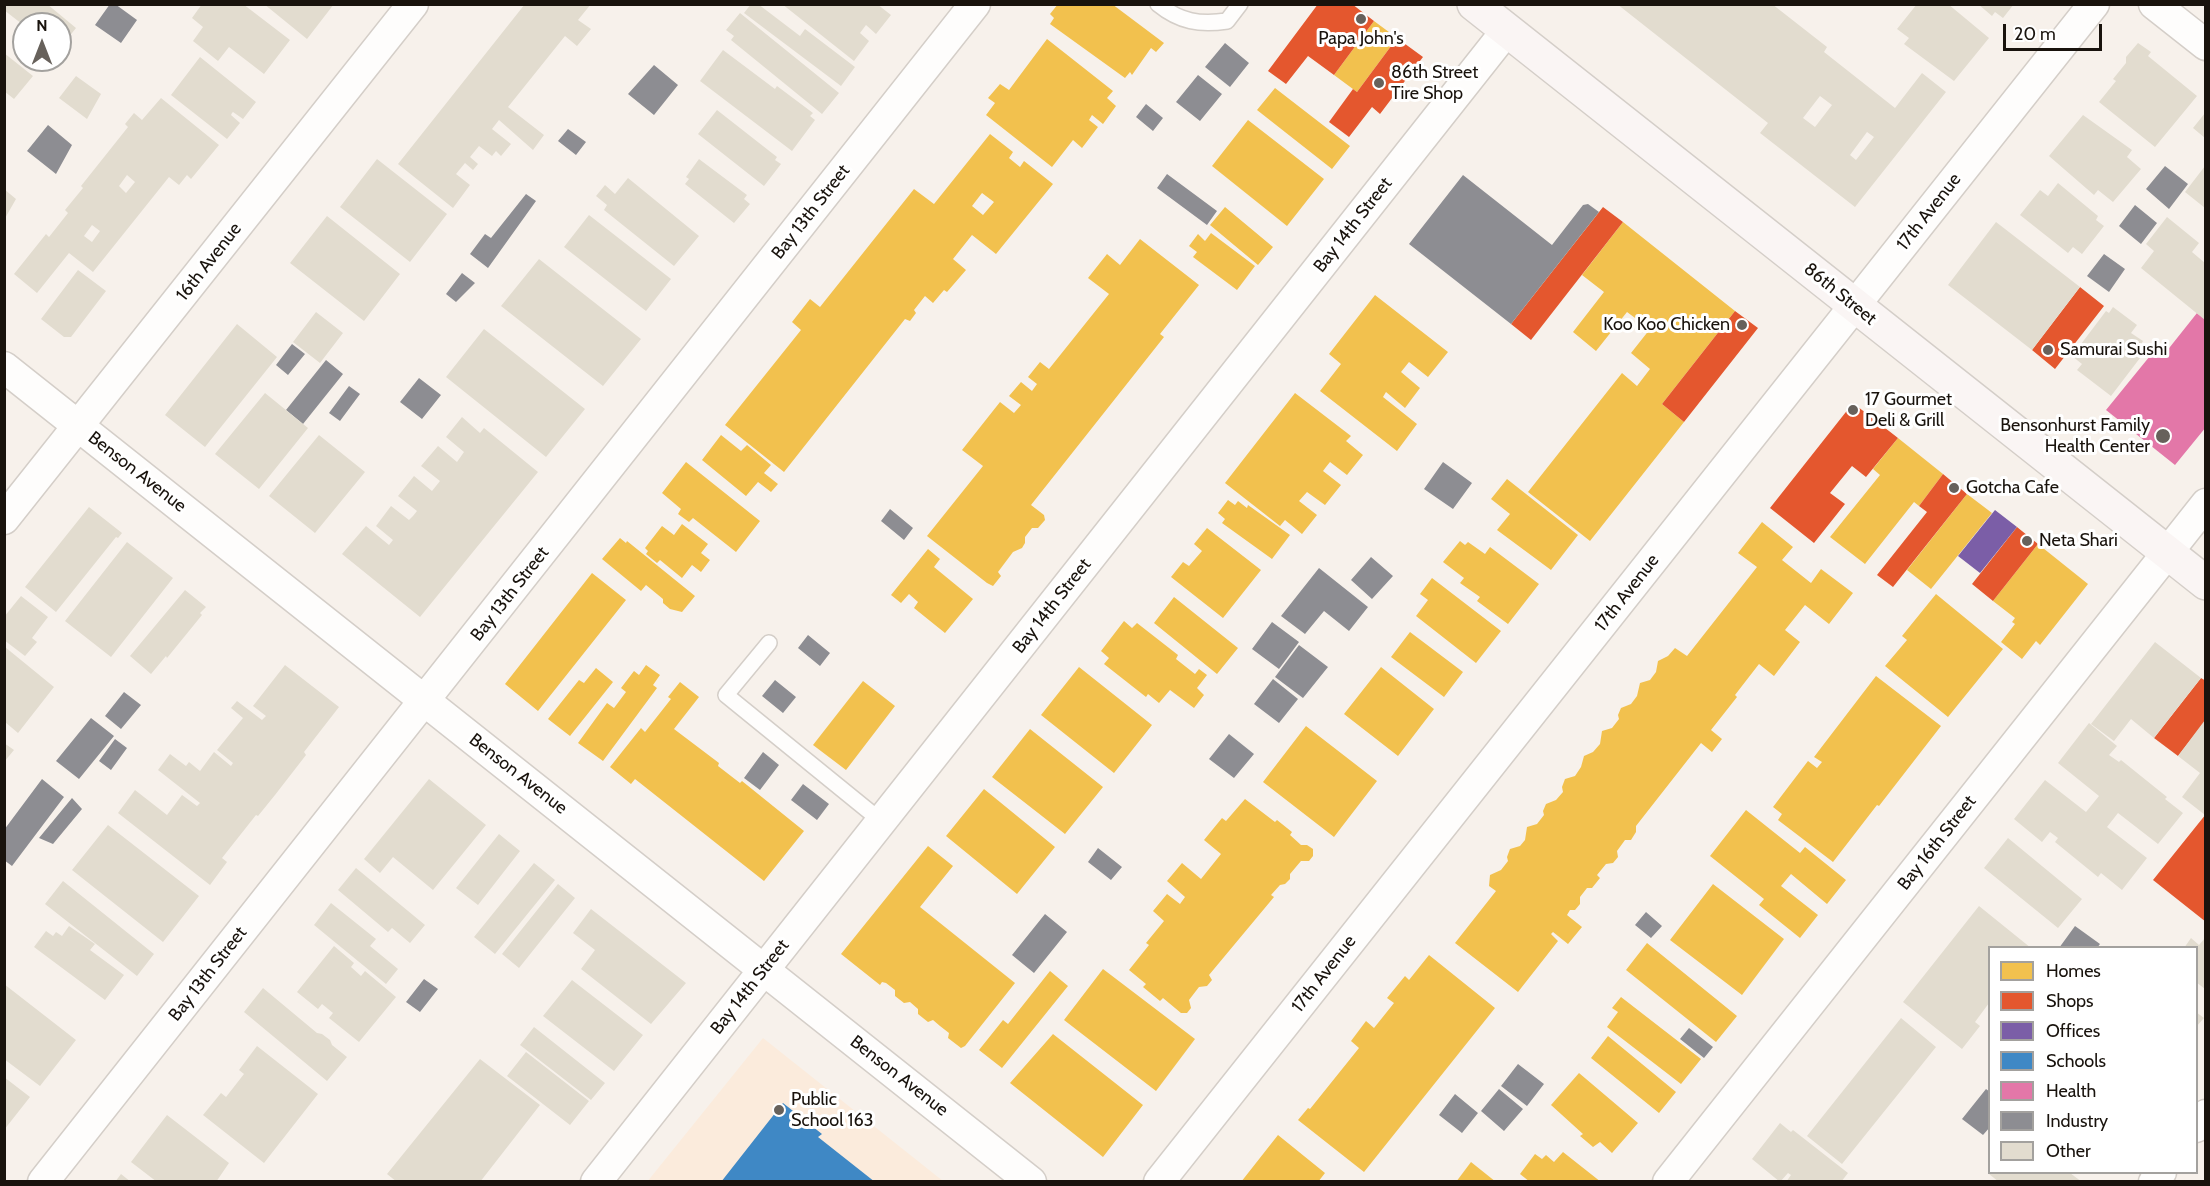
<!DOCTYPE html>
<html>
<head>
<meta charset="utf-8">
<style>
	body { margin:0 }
	#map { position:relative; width:2210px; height:1186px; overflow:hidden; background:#f7f1eb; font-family:Cabin,sans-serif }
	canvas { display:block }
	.frame { position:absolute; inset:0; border:6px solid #19130d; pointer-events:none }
	.legend { position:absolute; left:1988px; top:946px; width:210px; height:228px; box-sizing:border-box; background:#fff; border:2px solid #a3a19e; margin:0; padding:8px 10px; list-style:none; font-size:18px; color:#19130d }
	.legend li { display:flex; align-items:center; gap:12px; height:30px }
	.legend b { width:30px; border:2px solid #a3a19e }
	.north { position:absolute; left:12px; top:12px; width:60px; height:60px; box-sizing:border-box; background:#fff; border:2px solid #a3a19e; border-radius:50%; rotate:0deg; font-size:16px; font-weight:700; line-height:24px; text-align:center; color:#19130d }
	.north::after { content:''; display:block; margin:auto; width:21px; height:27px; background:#67615b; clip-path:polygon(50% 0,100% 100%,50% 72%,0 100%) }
	.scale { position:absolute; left:2003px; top:24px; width:99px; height:27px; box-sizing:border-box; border:3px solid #19130d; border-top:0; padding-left:8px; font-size:18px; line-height:21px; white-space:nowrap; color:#19130d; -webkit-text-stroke:4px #fff; paint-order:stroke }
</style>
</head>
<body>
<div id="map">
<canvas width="2210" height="1186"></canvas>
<div class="frame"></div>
<ul class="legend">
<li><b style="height:16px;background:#f2c14e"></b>Homes</li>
<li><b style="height:16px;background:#e4572e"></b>Shops</li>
<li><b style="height:16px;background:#7b5ea7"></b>Offices</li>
<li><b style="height:16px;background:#3f88c5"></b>Schools</li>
<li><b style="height:16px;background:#e377a8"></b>Health</li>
<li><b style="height:16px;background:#8d8d92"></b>Industry</li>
<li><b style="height:16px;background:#e2dccf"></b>Other</li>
</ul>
<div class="north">N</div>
<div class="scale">20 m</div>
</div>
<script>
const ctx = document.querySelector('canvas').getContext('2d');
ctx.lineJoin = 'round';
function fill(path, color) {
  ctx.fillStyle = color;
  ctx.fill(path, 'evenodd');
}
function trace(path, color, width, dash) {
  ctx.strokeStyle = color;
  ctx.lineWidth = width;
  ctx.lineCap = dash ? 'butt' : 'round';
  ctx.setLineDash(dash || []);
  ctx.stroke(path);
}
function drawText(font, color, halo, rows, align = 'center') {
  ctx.font = font + ' Cabin,sans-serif';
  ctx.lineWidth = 6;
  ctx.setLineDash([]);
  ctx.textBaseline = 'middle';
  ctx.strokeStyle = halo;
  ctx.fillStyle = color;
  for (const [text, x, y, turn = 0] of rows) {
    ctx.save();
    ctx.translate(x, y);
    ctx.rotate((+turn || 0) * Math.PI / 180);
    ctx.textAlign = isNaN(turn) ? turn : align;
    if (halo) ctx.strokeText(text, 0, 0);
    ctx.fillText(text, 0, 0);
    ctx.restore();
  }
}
const built = new Path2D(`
	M763 1038 943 1181 647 1182Z`);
const homes = new Path2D(`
	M1058 4H1112L1164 43 1156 52 1151 48 1132 75 1130 72 1125 78 1050 24 1054 18 1050 14Z
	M1374 21 1397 38 1357 92 1334 75Z
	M1047 39 1113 91 1107 98 1116 106 1103 124 1092 115 1089 120 1098 127 1082 148 1073 140 1052 167 986 115 995 103 988 98 1000 84 1009 90Z
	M1275 88 1350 146 1332 169 1257 110Z
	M1248 120 1324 179 1287 226 1212 166Z
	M990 134 1013 152 1009 158 1020 167 1024 161 1053 184 996 254 972 235 953 259 966 270 947 292 944 290 933 303 925 296 914 310 916 313 910 321 905 319 784 472 725 425 801 330 792 322 810 299 820 307 914 189 934 204ZM982 193 994 202 983 215 972 206Z
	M1225 207 1273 247 1258 265 1210 225Z
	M1623 222 1735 311 1662 404 1684 422 1590 541 1528 492 1622 373 1637 386 1650 369 1631 353 1650 329 1627 312 1596 351 1573 332 1604 292 1582 275Z
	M1211 233 1255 266 1237 290 1193 257 1197 252 1189 246 1198 234 1205 241Z
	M1140 239 1199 285 1160 334 1164 337 1031 505 1044 515 1045 520 1038 528H1032L1025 537V543L1022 548 1013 552 998 572 1001 576 993 586 987 583 927 536 983 466 962 450 1000 402 1014 413 1021 405 1009 396 1021 382 1032 391 1037 384 1028 377 1040 362 1049 369 1109 294 1088 278 1107 254 1120 265Z
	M1375 295 1448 352 1428 377 1409 362 1401 372 1420 388 1405 408 1386 392 1383 397 1417 424 1397 451 1320 391 1341 364 1329 354Z
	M1295 393 1351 436 1346 441 1363 455 1347 475 1330 462 1326 467 1323 471 1341 485 1325 505 1307 492 1299 501 1317 515 1302 534 1285 520 1280 526 1225 483Z
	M721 435 741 451 747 445 771 465 764 473 778 484 771 492 758 482 746 496 702 460Z
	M1898 438 1943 474 1919 506 1914 502 1865 564 1830 537 1880 475 1873 469Z
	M686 462 760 521 736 552 693 518 689 522 678 514 681 509 662 493Z
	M1507 479 1578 535 1551 570 1497 530 1510 514 1491 499Z
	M1967 494 1992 513 1931 589 1907 570Z
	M1228 500 1235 505 1238 501 1247 508 1248 505 1290 535 1272 559 1222 523 1225 519 1218 513Z
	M1762 522 1793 547 1782 560 1811 583 1821 569 1853 593 1829 624 1805 605 1785 630 1800 642 1774 676 1759 664 1735 695 1737 697 1711 730 1722 739 1712 752 1701 743 1636 826V832L1631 840H1625L1617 851 1618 857 1613 863 1606 864 1597 875 1600 878 1592 888H1587L1580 897V904L1575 910H1570L1567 915 1582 927 1568 944 1553 932 1551 934 1558 941 1518 992 1455 943 1496 891 1489 886 1490 875 1501 870 1508 861 1507 857 1510 849 1520 846 1525 840 1527 827 1537 824 1544 815 1543 811 1546 804 1556 800 1563 792 1562 787 1565 779 1575 776 1581 767 1584 756 1593 752 1600 744 1602 731 1612 728 1619 719 1618 715 1621 708 1631 704 1637 696 1640 683 1650 680 1656 672 1658 661 1668 656 1675 648 1687 656 1757 567 1738 553Z
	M682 524 708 544 701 553 710 560 701 572 692 565 682 578 660 560 657 563 646 554 648 551 645 548 662 526 674 535Z
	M1207 528 1261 570 1223 618 1171 577 1183 562 1189 566 1202 551 1194 544Z
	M620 538 626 543 627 541 695 596 682 612 670 609 663 603V599L646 585 641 591 602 559Z
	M1460 541 1465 545 1468 542 1485 554 1490 547 1539 584 1508 624 1477 601 1480 597 1460 583 1464 578 1443 562Z
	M2038 544 2088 584 2040 645 2036 641 2022 659 2001 642 2015 624 2012 622 2015 618 1993 601Z
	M928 549 940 559 934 567 973 599 945 633 914 608 918 602 909 594 901 603 891 595Z
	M592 573 626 600 538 711 505 684Z
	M1432 578 1501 631 1476 663 1416 616 1428 600 1420 594Z
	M1936 594 2003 649 1948 717 1885 666 1907 640 1902 636Z
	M1174 597 1238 648 1217 674 1154 623Z
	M1124 621 1132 628 1137 623 1178 655 1176 659 1195 674 1199 669 1207 675 1197 688 1204 695 1194 708 1170 690 1159 703 1148 694 1146 697 1104 664 1109 658 1101 651Z
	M1410 632 1463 672 1444 697 1391 657Z
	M646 665 660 675 653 685 657 688 603 761 578 743 607 703 614 708 626 692 621 688 634 671 639 675Z
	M1079 667 1152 725 1114 773 1041 715Z
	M1381 667 1434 709 1398 756 1344 714Z
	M596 668 613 682 570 736 548 719 579 680 584 683Z
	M1876 676 1941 726 1879 806 1877 805 1833 862 1778 820 1782 814 1773 807 1808 761 1817 768 1822 762 1814 757Z
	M863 681 895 706 846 770 813 745Z
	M680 682 699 697 674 729 719 763 718 766 740 783 742 781 804 831 764 881 635 779 631 784 610 767 641 728 645 732 671 699 668 697Z
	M1306 726 1377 781 1334 837 1263 782Z
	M1030 729 1103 787 1065 834 992 777Z
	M984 789 1055 847 1017 894 946 836Z
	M1245 799 1275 822 1277 820 1292 832 1290 835 1301 845H1307L1313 849V856L1309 861H1301L1290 874V879L1285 884 1280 885 1271 895 1274 897 1209 975 1212 980 1207 986 1199 987 1189 1000 1191 1008 1187 1013H1181L1163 998 1160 1001 1143 987 1146 984 1129 970 1149 945 1146 943 1164 921 1153 911 1167 894 1180 904 1185 897 1167 881 1182 863 1201 879 1221 854 1204 840 1222 818 1226 821Z
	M1746 810 1800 853 1805 847 1846 880 1827 904 1791 874 1781 886 1818 915 1800 938 1759 905 1764 899 1710 856Z
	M928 846 953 866 920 907 1015 983 965 1046 961 1048 948 1038 949 1033 940 1026 933 1020 928 1022 918 1014V1009L910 1002 904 1003 895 996V990L886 983 882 982 880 985 841 954Z
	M1713 884 1784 939 1742 995 1670 940Z
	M1647 943 1737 1016 1716 1042 1626 970Z
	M1429 955 1495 1008 1364 1172 1298 1120 1308 1108 1310 1109 1359 1048 1351 1041 1366 1021 1374 1028 1394 1003 1387 998 1405 976 1409 980Z
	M1103 969 1195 1039 1156 1091 1064 1020Z
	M1050 971 1068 986 1002 1068 979 1050 1003 1020 1008 1024Z
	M1621 997 1701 1059 1681 1084 1607 1027 1618 1012 1612 1008Z
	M1053 1034 1143 1105 1103 1157 1010 1083Z
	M1608 1036 1676 1092 1659 1113 1591 1058Z
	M1579 1073 1638 1123 1612 1153 1600 1142 1593 1147 1580 1136 1583 1134 1551 1105Z
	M1278 1135 1325 1173 1318 1182H1241Z
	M1563 1152 1601 1182H1530L1520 1174 1535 1154 1542 1159 1546 1155 1554 1162Z
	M1471 1162 1496 1182H1456Z`);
const shops = new Path2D(`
	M1318 4H1352L1374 21 1334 75 1308 56 1286 84 1268 71Z
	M1397 38 1423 57 1380 114 1372 107 1349 137 1329 122 1353 89 1357 92Z
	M1603 207 1623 222 1531 340 1511 324Z
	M2080 287 2104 306 2055 369 2032 350Z
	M1735 311 1758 328 1684 422 1662 404Z
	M1853 403 1898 438 1866 477 1852 466 1830 493 1845 504 1814 543 1770 508Z
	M1943 474 1967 494 1893 587 1877 575 1927 512 1919 506Z
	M2017 527 2038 544 1993 601 1972 584Z
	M2201 678 2206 681V720L2178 756 2154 738Z
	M2206 814V922L2153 880Z`);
const offices = new Path2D(`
	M1995 510 2017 527 1980 573 1958 556Z`);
const schools = new Path2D(`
	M783 1103 822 1134 818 1137 875 1182H721Z`);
const health = new Path2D(`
	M2197 313 2206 320V427L2175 465 2106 410 2154 351 2162 357Z`);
const industry = new Path2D(`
	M110 4H115L137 20 121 43 95 25Z
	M1225 43 1249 63 1230 87 1205 67Z
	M654 65 678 85 654 115 628 94Z
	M1198 75 1222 94 1200 121 1176 102Z
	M1146 104 1163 118 1153 131 1136 117Z
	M48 125 72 145 56 174 27 151Z
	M568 129 586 142 576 155 558 141Z
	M2165 166 2188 184 2169 209 2146 189Z
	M1167 174 1217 211 1207 225 1157 188Z
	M1463 175 1552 245 1583 205 1588 204 1599 212 1511 324 1409 244Z
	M526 194 536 201 488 268 470 254 485 234 491 238Z
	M2135 205 2157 223 2141 244 2119 226Z
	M2104 254 2125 269 2109 292 2087 276Z
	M462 273 475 283 456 302 446 294Z
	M292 344 305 354 288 375 276 365Z
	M326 360 343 374 303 424 286 410Z
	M419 378 441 395 422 419 400 402Z
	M349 386 360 394 340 421 329 413Z
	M1443 462 1472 483 1453 509 1424 489Z
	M890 509 913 528 904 540 881 521Z
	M1371 557 1393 576 1372 599 1351 580Z
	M1319 568 1368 607 1349 631 1324 611 1305 634 1281 616Z
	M1272 622 1299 642 1279 669 1252 649Z
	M808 635 830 653 820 666 798 648Z
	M1299 645 1328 667 1303 698 1275 677Z
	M1273 679 1298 699 1279 723 1254 704Z
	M775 680 796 697 783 713 762 696Z
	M124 692 141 705 121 729 105 716Z
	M91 718 114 736 79 779 56 761Z
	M1229 734 1254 754 1234 778 1209 759Z
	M115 739 127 748 111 770 99 761Z
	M763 752 779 765 760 790 744 778Z
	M42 779 64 797 12 866 4 860V830Z
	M803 784 829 804 817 820 791 800Z
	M72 798 82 809 53 844 39 838Z
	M1098 848 1122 867 1111 880 1088 862Z
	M1646 912 1662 926 1651 938 1635 925Z
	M1045 914 1067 932 1034 973 1012 955Z
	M2075 926 2100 944 2097 948H2059Z
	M424 979 438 989 420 1012 406 1002Z
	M1689 1028 1713 1047 1704 1058 1680 1039Z
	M1518 1064 1544 1084 1527 1106 1501 1086Z
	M1499 1089 1523 1109 1504 1131 1481 1111Z
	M1986 1089 1990 1092V1127L1983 1135 1962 1119Z
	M1455 1094 1478 1113 1462 1133 1439 1115Z`);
const building = new Path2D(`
	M4 4H47L76 28 60 48V24H24V33L19 29 22 24 4 10Z
	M202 4H243L290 40 264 74 229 47 218 61 193 41 203 27 192 18Z
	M264 4H334L307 39Z
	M525 4H591L578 20 591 29 577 46 565 36 508 107 544 135 533 150 499 120 492 129 511 144 501 156 496 151 492 156 479 146 470 157 478 164 473 170 465 163 456 174 470 185 453 208 398 164Z
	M751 4H758L800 36 805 29 855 67 841 86 744 13Z
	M782 4H877L891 15 876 34 866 25 860 33 869 41 854 61Z
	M1617 4H1772L1827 47 1824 52 1895 108 1922 73 1946 92 1855 207 1760 133 1768 123ZM1820 96 1832 105 1815 127 1803 118ZM1867 132 1874 137 1856 160 1850 155Z
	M1917 4H1948L1989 38 1954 81 1904 44 1909 38 1897 29Z
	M1978 4H2014L2003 18 1995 12 1992 16Z
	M740 13 839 93 822 114 731 40 734 36 726 30Z
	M2138 43 2151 52 2148 56 2197 96 2155 147 2099 102 2116 81 2113 79 2126 63V57Z
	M723 50 775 89 777 86 813 113 810 116 815 120 792 151 700 81Z
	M4 53 33 76 14 99 4 91Z
	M200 57 256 102 243 119 233 112 232 113 231 115 240 123 227 139 171 95Z
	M76 76 101 94 87 119 59 98Z
	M161 98 219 145 191 179 187 175 179 185 169 177 93 272 69 253 37 293 14 274 46 234 49 237 68 213 65 210 83 188 81 186 128 127 125 124 134 113 142 120ZM127 175 135 182 126 193 119 186ZM92 225 100 231 92 242 84 236Z
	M717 110 777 157 775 160 781 164 764 186 698 134Z
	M2205 113V138L2193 128Z
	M2083 115 2132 150 2127 157 2141 169 2113 202 2098 190 2094 195 2049 156Z
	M377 159 447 214 410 262 340 207Z
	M699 159 747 195 744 199 750 204 734 223 685 184 689 179 686 177Z
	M2205 166V208L2185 192Z
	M628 178 699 236 674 266 604 210 607 205 596 196 605 185 615 194Z
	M2058 183 2098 216 2096 220 2104 226 2082 254 2073 247 2068 253 2020 215 2040 190 2048 196Z
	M4 189 16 199 4 220Z
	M589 215 671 279 646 311 564 247Z
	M327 216 400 274 364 321 290 263Z
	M2167 217 2199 243 2192 252 2205 263V320L2141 268 2154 251 2146 244Z
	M1996 222 2080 287 2032 350 1948 285Z
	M539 259 641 339 603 386 501 306Z
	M78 270 106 291 71 337H64L41 319Z
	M2113 307 2137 325 2131 333 2143 341 2135 355 2140 358 2111 396 2077 370 2082 364 2072 356 2106 311 2109 313Z
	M316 312 343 333 320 363 293 342Z
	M237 324 277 357 205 447 165 415Z
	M484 329 585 409 546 457 446 377Z
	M265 393 308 428 259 489 215 454Z
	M462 417 480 433 484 428 538 472 420 617 342 554 366 526 389 545 393 540 376 526 391 506 409 520 413 516 417 511 398 496 414 476 432 491 440 481 421 466 438 446 457 462 464 452 446 437Z
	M319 435 365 472 315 533 269 496Z
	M89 507 122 533 118 538 116 537 56 612 25 587Z
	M127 542 173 578 111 657 65 621Z
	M185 590 206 607 200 613 202 615 167 658 166 656 151 674 130 656Z
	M21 596 48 617 32 638 37 642 25 656 4 640V617Z
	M2155 642 2201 678 2154 738 2131 719 2114 741 2091 724Z
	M5 647 54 687 18 733 5 722Z
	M285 665 339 707 304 752 306 755 275 795 258 816 256 815 222 858 227 862 210 885 118 813 135 790 167 815 182 795 197 806 200 803 158 770 170 754 186 766 189 762 200 771 214 752 231 766 233 763 217 750 243 718 231 708 237 701 262 720 266 716 253 706Z
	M2205 720V815L2182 797 2200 773 2178 756Z
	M2089 723 2117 746 2109 755 2119 762 2121 760 2167 797 2165 799 2183 813 2158 844 2118 813 2107 827 2147 858 2122 890 2101 873 2098 877 2055 842 2058 838 2050 832 2042 842 2014 819 2045 780 2086 812 2099 796 2058 763Z
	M4 743 14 750 4 762Z
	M429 779 486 825 433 890 393 857 380 873 364 859Z
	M108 825 199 896 163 942 72 870Z
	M499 834 520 851 478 905 456 888Z
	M2008 838 2082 899 2058 928 1984 868Z
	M534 863 555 880 495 954 474 937Z
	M356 868 425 925 410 943 392 928 388 932 338 890Z
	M63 881 154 954 137 976 45 904Z
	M558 884 575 898 519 968 502 954Z
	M331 903 376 939 370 946 398 969 386 984 314 925Z
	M1979 906 2031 948H1989V1003L1975 1022 1980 1026 1962 1049 1903 1002Z
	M591 909 686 983 651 1024 581 969 595 950 573 933Z
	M69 926 95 944 90 950 124 975 105 1000 34 947 46 931 53 936 56 932 62 936Z
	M2191 938 2199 945 2205 938V989L2196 982V948H2184Z
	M334 946 354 963 351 967 361 976 365 971 396 997 359 1042 329 1018 333 1013 322 1004 318 1009 297 992Z
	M572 980 643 1035 614 1071 543 1016Z
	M4 984 76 1040 40 1086 4 1059Z
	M263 988 317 1033 322 1034 330 1040 332 1045 347 1057 327 1081 244 1012Z
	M2196 1012 2204 1018 2196 1027Z
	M1901 1018 1936 1047 1842 1164 1807 1136Z
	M534 1027 605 1083 591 1100 520 1045Z
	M257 1046 318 1094 264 1163 203 1115 221 1093 226 1097 244 1074 239 1070Z
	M526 1052 589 1101 570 1125 507 1076Z
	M480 1059 540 1105 480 1182H397L387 1174Z
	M4 1077 30 1097 4 1130Z
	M167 1115 229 1163 216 1182H157L131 1162Z
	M1780 1123 1791 1132 1793 1130 1848 1173 1841 1182H1786L1791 1175 1788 1173 1780 1182 1752 1159Z
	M1990 1173H2070L2082 1182H1999L1989 1174Z
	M121 1174 131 1182H115Z`);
const service = new Path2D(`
	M1158 4C1180 22 1200 25 1227 21L1240 4
	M769 643 726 695 881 821`);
const minor = new Path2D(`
	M2154 4 2206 45
	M4 367 1031 1182
	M4 519 413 4
	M2196 1127 2206 1115
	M43 1182 975 4
	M596 1182 1507 30
	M1159 1182 2094 4
	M1668 1182 2206 504
	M2154 1182 2161 1172`);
const secondary = new Path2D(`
	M1474 4 2206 583`);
const markers = [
	[1361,19,6,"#67615b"],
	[1379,83,6,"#67615b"],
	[1742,325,6,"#67615b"],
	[2048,350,6,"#67615b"],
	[1853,410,6,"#67615b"],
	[2163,436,8,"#67615b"],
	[1954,488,6,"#67615b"],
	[2027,541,6,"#67615b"],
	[779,1110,6,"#67615b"]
];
const poiNames = [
	["Papa John's",1361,39,"center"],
	["86th Street",1391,73],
	["Tire Shop",1391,94],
	["Koo Koo Chicken",1730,325,"right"],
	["Samurai Sushi",2060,350],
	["17 Gourmet",1865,400],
	["Deli & Grill",1865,421],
	["Bensonhurst Family",2150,426,"right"],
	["Health Center",2150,447,"right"],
	["Gotcha Cafe",1966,488],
	["Neta Shari",2039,541],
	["Public",791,1100],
	["School 163",791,1121]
];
const streetNames = [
	["Bay 13th Street",811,212,-52],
	["17th Avenue",1929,212,-52],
	["Bay 14th Street",1353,225,-52],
	["16th Avenue",209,262,-52],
	["86th Street",1840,294,39],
	["Benson Avenue",137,472,38],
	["17th Avenue",1627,593,-52],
	["Bay 13th Street",510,594,-52],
	["Bay 14th Street",1052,606,-52],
	["Benson Avenue",518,774,38],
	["Bay 16th Street",1937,843,-52],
	["Bay 13th Street",208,974,-52],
	["17th Avenue",1324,974,-52],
	["Bay 14th Street",750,987,-52],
	["Benson Avenue",899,1076,38]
];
fill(built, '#fbebdc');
fill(homes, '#f2c14e');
fill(shops, '#e4572e');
fill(offices, '#7b5ea7');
fill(schools, '#3f88c5');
fill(health, '#e377a8');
fill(industry, '#8d8d92');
fill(building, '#e2dccf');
trace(service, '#d4cec8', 18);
trace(minor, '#d4cec8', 33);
trace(secondary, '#d4cec8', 36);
trace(service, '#fefdfc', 15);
trace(minor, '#fefdfc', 30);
trace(secondary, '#faf5f4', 33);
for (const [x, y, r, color] of markers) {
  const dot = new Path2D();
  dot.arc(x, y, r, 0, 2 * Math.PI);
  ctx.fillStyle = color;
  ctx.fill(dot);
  trace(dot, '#fff', 2);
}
drawText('18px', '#19130d', '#fff', poiNames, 'left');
drawText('18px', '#19130d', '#fff', streetNames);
</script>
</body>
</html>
